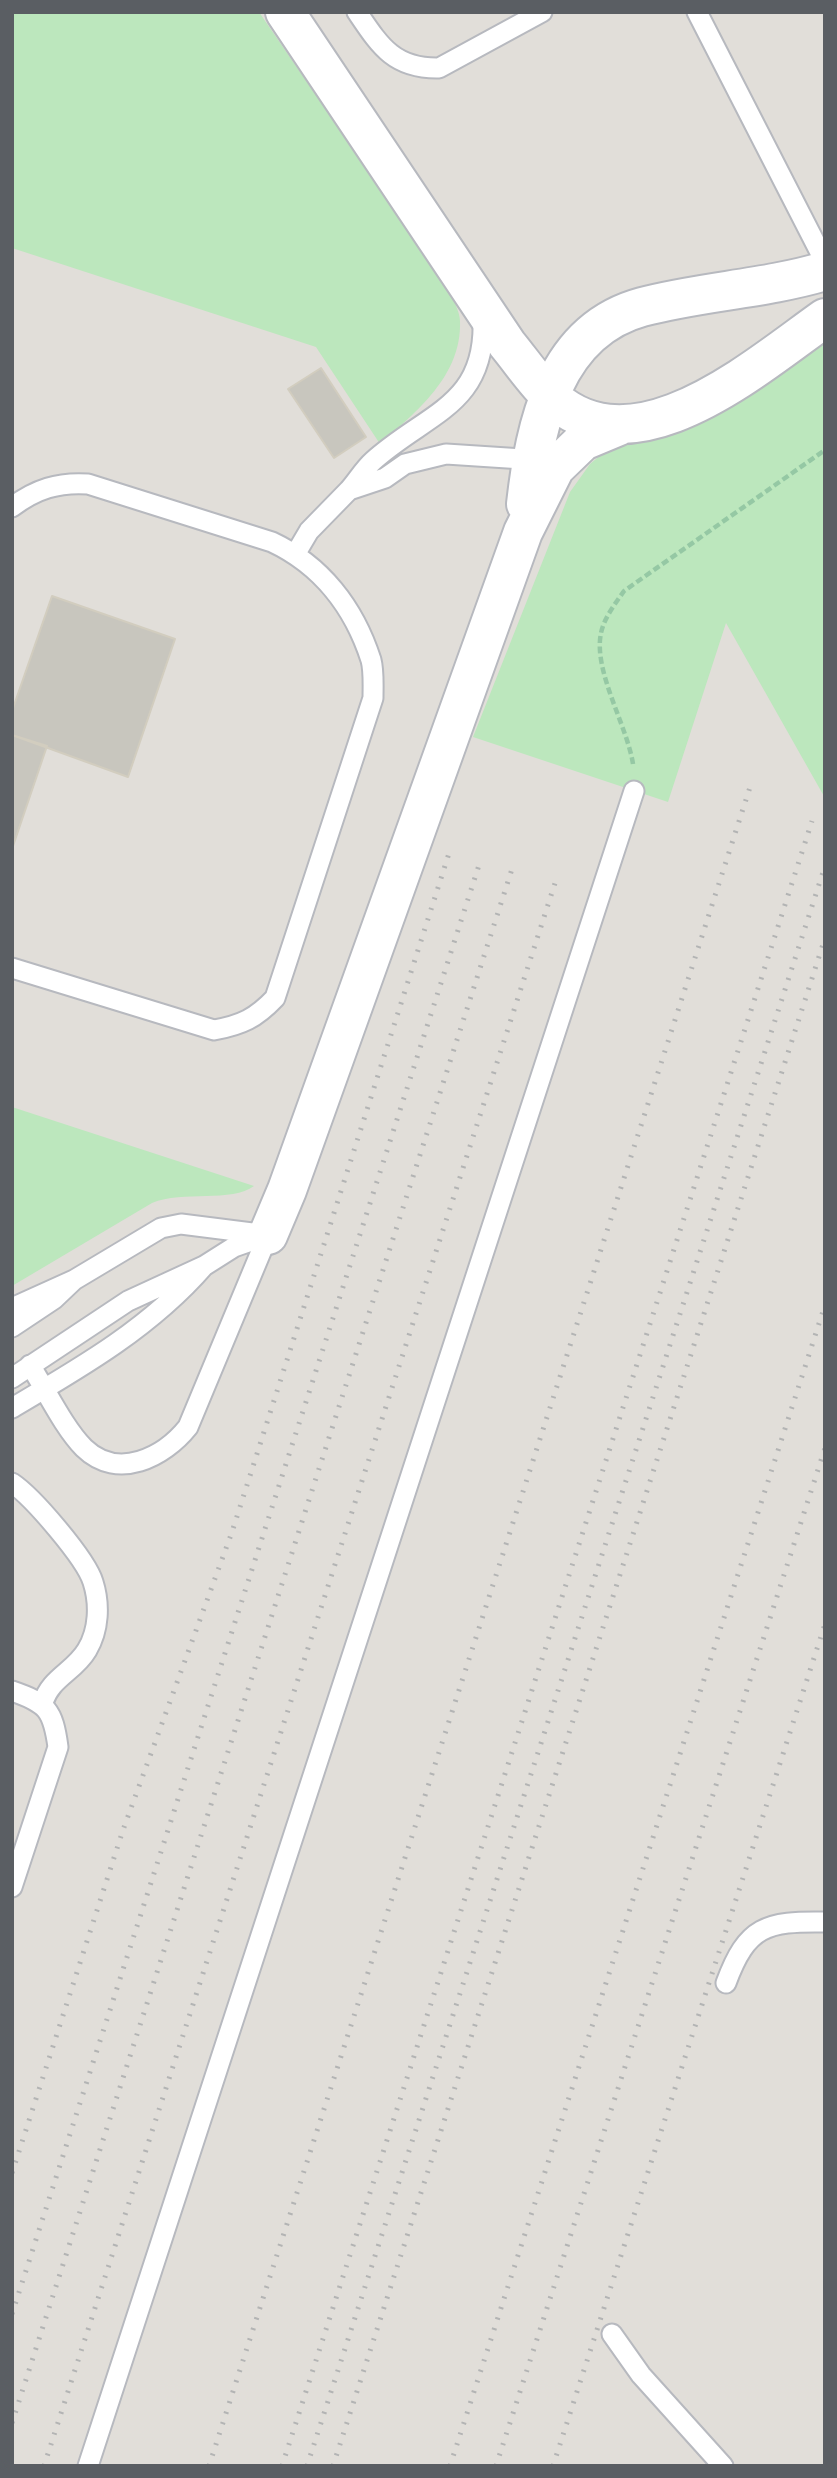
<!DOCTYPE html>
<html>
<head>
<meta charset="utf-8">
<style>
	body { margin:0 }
	#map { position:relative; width:837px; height:2478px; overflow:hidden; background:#eeebe1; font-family:"Nunito Sans",sans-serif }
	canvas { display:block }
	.frame { position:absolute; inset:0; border:14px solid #5a5e63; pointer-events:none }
</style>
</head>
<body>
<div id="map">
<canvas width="837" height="2478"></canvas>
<div class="frame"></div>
</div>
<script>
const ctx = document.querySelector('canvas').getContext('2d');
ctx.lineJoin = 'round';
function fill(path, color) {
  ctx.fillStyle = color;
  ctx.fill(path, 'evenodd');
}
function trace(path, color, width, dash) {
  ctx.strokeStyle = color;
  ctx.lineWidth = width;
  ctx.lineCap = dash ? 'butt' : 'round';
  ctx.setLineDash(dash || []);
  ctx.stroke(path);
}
const industrial = new Path2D(`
	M12 12H825V2466H12Z`);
const green = new Path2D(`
	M12 12H259L450 291C453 300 460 312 460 321 462 376 416 412 380 444L316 347 12 248Z
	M825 338V798L726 623 668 802 473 737 570 492 590 464 608 449 675 428Z
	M12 1107 254 1186C232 1203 183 1190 152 1203L12 1286Z`);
const building = new Path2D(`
	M321 368 366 437 334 458 288 389Z
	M52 596 175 639 128 777 12 735V711Z
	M12 735 47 746 12 849Z`);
const path = new Path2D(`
	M633 764C627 725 593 671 601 633 604 618 615 604 624 591L825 450`);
const service = new Path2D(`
	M357 12C380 46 394 69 439 68L542 12
	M697 12 825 262
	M483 320C486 406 426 413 373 461 364 469 357 481 349 490L385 478 405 464 446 454 538 460
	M12 507C36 489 58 482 88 484L272 542C321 565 354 607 371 660 374 671 373 686 373 698L275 998C256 1018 242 1025 214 1030L12 968
	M296 553 309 531 349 490
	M74 1280 161 1228 181 1224 268 1235 234 1247 204 1266
	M12 1308 74 1280 54 1299 12 1327
	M30 1365C46 1390 64 1428 84 1448 118 1481 164 1457 188 1427L268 1235
	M12 1378 128 1301 204 1266C151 1327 82 1367 12 1408
	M12 1483C33 1497 86 1559 93 1582 100 1604 99 1630 87 1650 74 1672 50 1678 43 1703
	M12 1691C47 1703 53 1710 58 1747L12 1887
	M726 1983C747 1926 766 1921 825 1922
	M612 2334 641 2375 723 2466
	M88 2466 634 791`);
const minor = new Path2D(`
	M285 12 507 344C521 361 533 379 548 394 631 477 754 368 825 318
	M526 504C535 425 554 331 642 307 702 291 765 289 825 271
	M268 1235 287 1190 523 532 555 468 583 441 619 426`);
const rail = new Path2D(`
	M12 2173 123 1830 232 1532 451 847
	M12 2314 480 862
	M12 2423 512 869
	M44 2466 556 880
	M209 2466 752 781
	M282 2466 812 821
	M307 2466 825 866
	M333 2466 825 938
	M450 2466 825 1305
	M496 2466 825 1448
	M553 2466 825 1624`);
fill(industrial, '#e1ded9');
fill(green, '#bce7bd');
fill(building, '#c8c6be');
trace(building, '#d2cdbf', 2);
trace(service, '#b7b9bf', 23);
trace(minor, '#b7b9bf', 42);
trace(path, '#95c8a4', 4.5, [7, 3.5]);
trace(service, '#fff', 19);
trace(minor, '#fff', 38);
trace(rail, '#b3b4b4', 5, [2, 9]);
</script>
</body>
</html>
